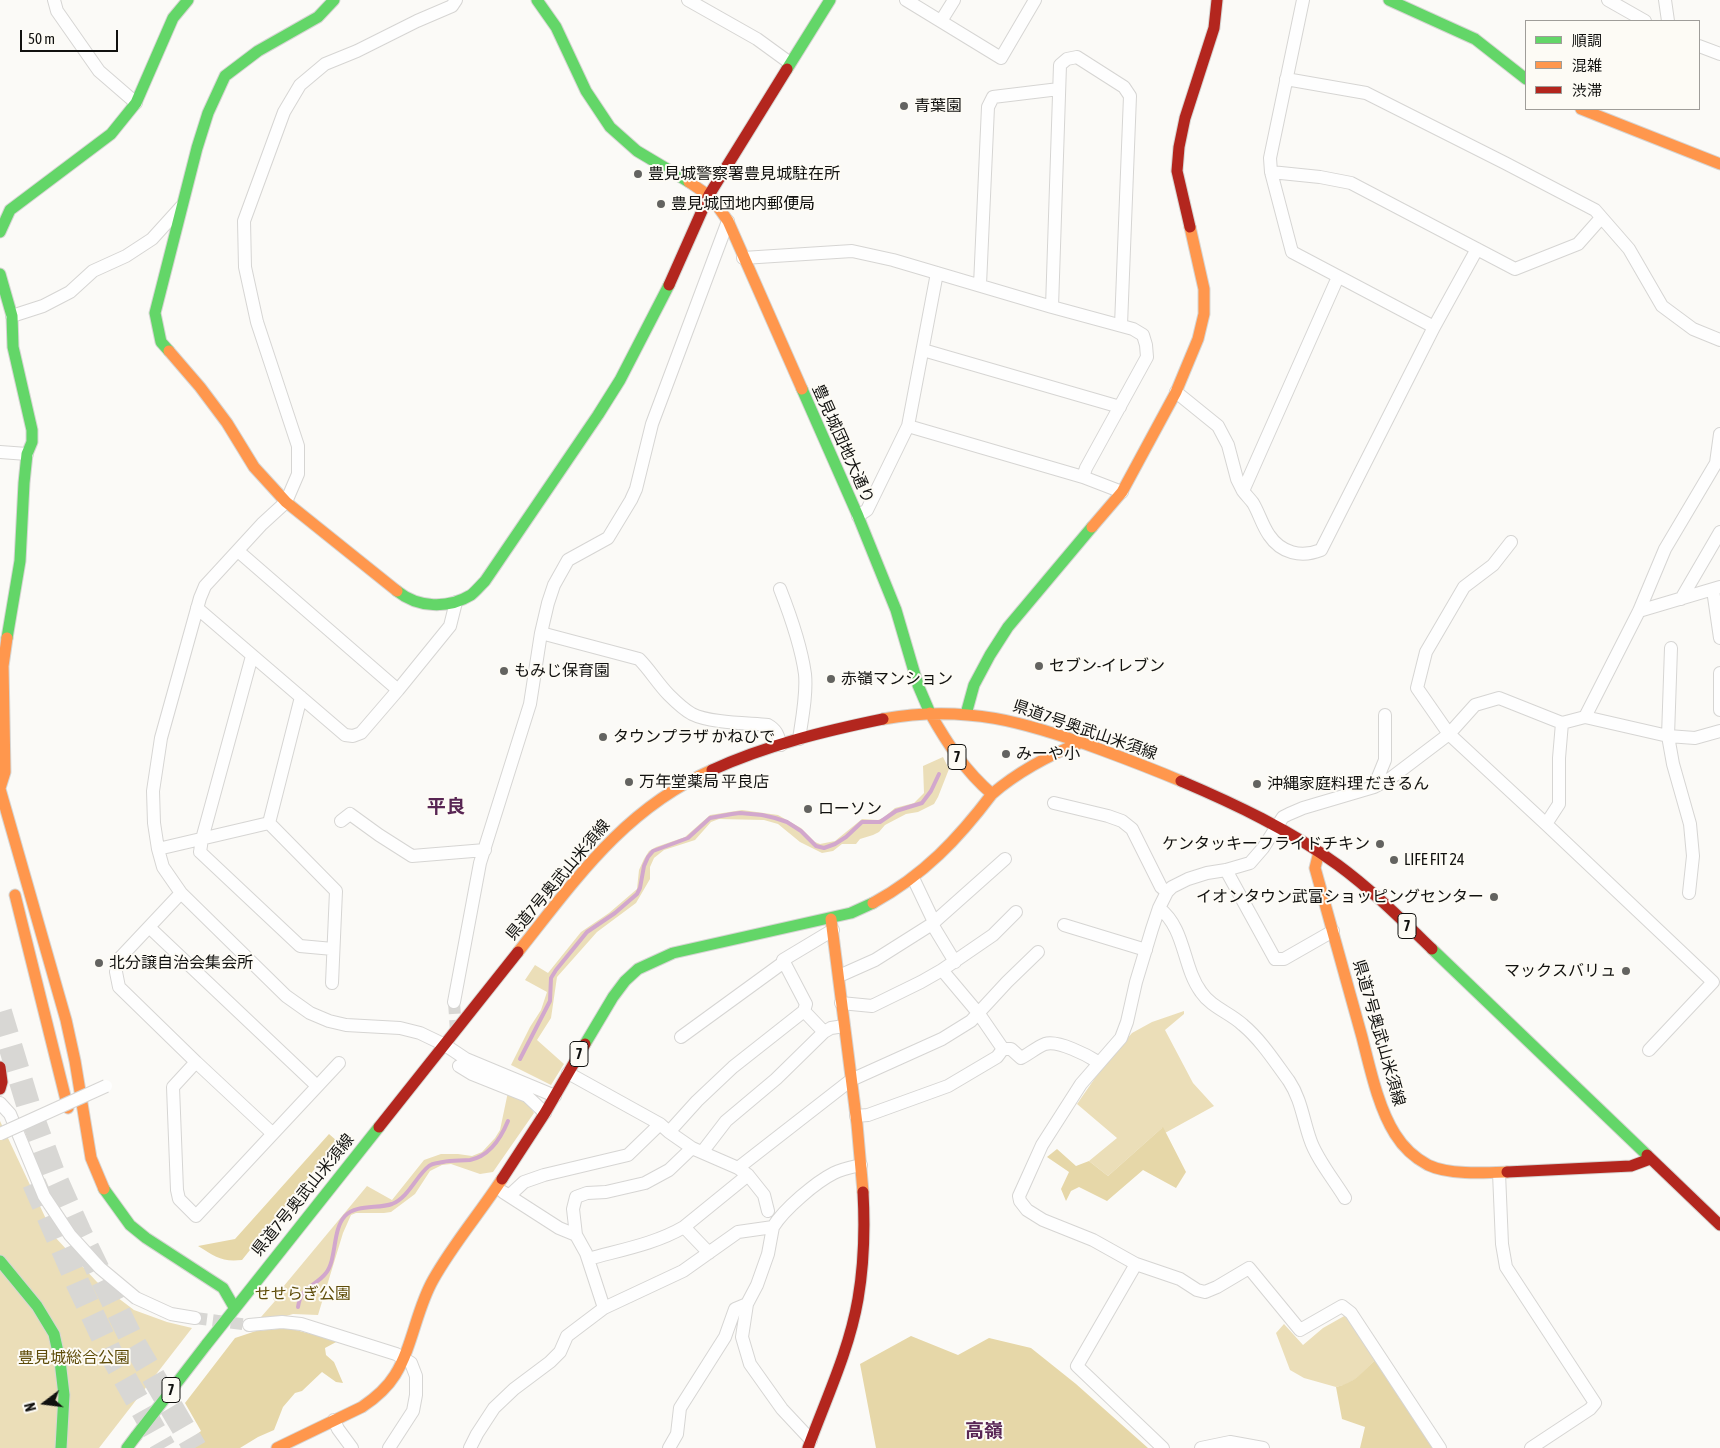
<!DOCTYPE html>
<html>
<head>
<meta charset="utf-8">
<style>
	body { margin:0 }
	#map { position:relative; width:1720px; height:1448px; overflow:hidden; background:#fbfaf7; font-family:"Asap Condensed","Noto Sans JP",sans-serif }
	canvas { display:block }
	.legend { position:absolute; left:1525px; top:20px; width:175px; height:90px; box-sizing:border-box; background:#fdfbf5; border:1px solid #9f9d99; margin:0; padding:6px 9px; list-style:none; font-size:15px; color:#11110f }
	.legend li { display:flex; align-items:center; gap:10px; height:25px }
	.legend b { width:25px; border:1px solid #9f9d99 }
	.north { position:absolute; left:20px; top:1378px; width:50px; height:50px; -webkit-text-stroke:4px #fdfbf5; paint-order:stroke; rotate:255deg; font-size:14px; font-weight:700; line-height:20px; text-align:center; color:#11110f }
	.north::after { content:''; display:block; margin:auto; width:18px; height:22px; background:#11110f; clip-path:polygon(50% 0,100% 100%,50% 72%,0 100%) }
	.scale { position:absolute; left:20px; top:30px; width:98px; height:22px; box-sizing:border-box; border:2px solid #11110f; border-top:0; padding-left:6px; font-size:15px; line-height:18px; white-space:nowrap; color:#11110f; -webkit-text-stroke:4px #fdfbf5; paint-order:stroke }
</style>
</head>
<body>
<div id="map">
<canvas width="1720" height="1448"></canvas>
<ul class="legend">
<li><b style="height:6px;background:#63d668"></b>順調</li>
<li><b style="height:6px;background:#ff974d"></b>混雑</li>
<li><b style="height:6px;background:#b3261e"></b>渋滞</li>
</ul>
<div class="north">N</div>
<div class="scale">50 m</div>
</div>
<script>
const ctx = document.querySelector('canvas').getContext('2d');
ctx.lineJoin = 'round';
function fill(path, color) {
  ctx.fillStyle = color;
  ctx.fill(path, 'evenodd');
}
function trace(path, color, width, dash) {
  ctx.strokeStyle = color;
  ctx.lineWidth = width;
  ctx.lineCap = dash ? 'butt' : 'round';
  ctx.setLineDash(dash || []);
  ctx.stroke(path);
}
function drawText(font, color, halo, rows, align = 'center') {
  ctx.font = font + ' "Asap Condensed","Noto Sans JP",sans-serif';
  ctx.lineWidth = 4;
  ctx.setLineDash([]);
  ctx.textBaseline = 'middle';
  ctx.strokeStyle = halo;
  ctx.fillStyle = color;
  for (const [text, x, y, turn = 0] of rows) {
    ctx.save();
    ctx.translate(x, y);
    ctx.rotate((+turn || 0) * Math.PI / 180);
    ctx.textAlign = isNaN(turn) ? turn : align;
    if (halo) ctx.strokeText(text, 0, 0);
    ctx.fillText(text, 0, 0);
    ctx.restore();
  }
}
const green = new Path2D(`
	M943 757 949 769 938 797 934 804 918 812 906 814 885 825 879 832 873 835 860 839 856 844H842L833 851 822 853 800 842 778 824 764 820 719 819 711 822 695 840 664 850 654 858 650 867V879L636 903 597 932 557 977 551 1018 537 1040 564 1064 551 1085 511 1065 530 1027 541 1010 547 992 525 980 535 965 548 973 581 932 609 913 637 889 639 870 644 859 649 851 656 847 685 837 710 815 742 810 778 815 801 828 815 842 820 844 835 841 862 819 878 820 883 818 895 808 914 803 924 793 923 766Z
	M1184 1011V1014L1165 1030 1193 1083 1214 1106 1165 1133 1162 1128 1108 1176 1089 1161 1117 1138 1077 1104 1102 1068 1132 1033 1152 1022Z
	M508 1092 529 1105 534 1113 493 1172 480 1174 451 1164 442 1165 430 1171 415 1194 391 1212 384 1213H356L351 1215 343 1233 318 1315 293 1314 283 1317H261L275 1301 273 1299 367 1186 392 1200 424 1160 441 1154H458L472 1156 482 1152 495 1138 500 1130Z
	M0 1121 54 1236 97 1282 134 1310 167 1322 192 1328 99 1448H0Z
	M1346 1315 1375 1360 1362 1374 1348 1384 1336 1387 1304 1378 1290 1370 1276 1333 1284 1324 1303 1345 1323 1328Z`);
const forest = new Path2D(`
	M1163 1127 1186 1172 1176 1188 1143 1170 1107 1201 1079 1187 1071 1191 1066 1201 1061 1189 1069 1172 1047 1157 1057 1149 1076 1166 1089 1161 1108 1176Z
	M329 1134 337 1141 242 1260C221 1262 216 1257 198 1246L235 1239Z
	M288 1328 338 1341 325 1348 326 1355 334 1362 343 1383 336 1382 322 1372 302 1391 295 1393 283 1407 274 1430 258 1437 240 1448H180L201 1431 185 1403 235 1338 256 1331Z
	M911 1336 958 1355 989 1338 1031 1348 1076 1384 1148 1448H876L860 1364Z
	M1375 1360 1433 1448H1360L1365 1427 1342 1419 1336 1387C1354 1383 1362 1373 1375 1360Z`);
const stream = new Path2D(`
	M520 1059 550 1001 551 978 556 970 587 932 615 913 637 894 640 888 644 866 648 857 653 851 688 838 710 818 732 814 740 813 762 815 775 818 787 822 801 831 816 846 824 848 835 844 846 837 862 822H880L896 811 922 803 931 791 939 774
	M298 1307C301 1286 315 1287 326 1273 337 1259 332 1230 345 1216 356 1204 378 1209 392 1204 409 1197 416 1176 429 1166 432 1163 439 1163 443 1162 452 1160 461 1161 470 1160 490 1156 501 1138 508 1121`);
const streetTunnel = new Path2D(`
	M454 1002 456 1032
	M195 1318 249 1325`);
const highwayTunnel = new Path2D(`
	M0 1012 30 1111 53 1173 79 1231 132 1340 195 1448
	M34 1183 78 1284 110 1352 164 1448`);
const street = new Path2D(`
	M54 0 57 11 99 71 136 103
	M456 0 452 6 417 21 357 51 325 64 300 85 284 112 244 221 245 267 257 322 298 446V474L286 502 262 524 205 586 200 598 161 738 153 791 154 823 158 849 163 867 181 893 286 996 310 1013 329 1021 346 1025 400 1028 420 1033 445 1045 466 1059 555 1096
	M688 0 757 39 790 63
	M906 0 1001 58 1035 0
	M1303 0 1270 158 1271 172 1292 252 1434 327
	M1608 0 1645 21
	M1665 0 1668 21
	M941 21 954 0
	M1699 46 1720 54
	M1286 79 1366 93 1505 163 1595 210 1629 249 1662 306 1693 329 1720 340
	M1271 172 1320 177 1351 183 1515 269 1578 244 1601 218
	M743 258 852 251 893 260 1052 307 1133 329 1143 335 1146 345 1147 357 1086 468 1083 477
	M980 285 988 107 993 97 1059 89
	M1052 307 1060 65 1067 59 1077 57 1124 87 1130 96 1121 325
	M12 316 43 306 70 292 93 271 126 256 152 239 181 207
	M923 350 1120 407
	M1176 392 1218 426 1228 445 1237 479 1243 491 1338 277
	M908 426 1083 477 1122 492
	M0 452 27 454
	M1243 491C1246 495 1250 499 1253 503 1259 513 1262 525 1269 535 1281 553 1301 558 1321 550L1434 327 1477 249
	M858 516 867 510 908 426 937 273
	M1511 542 1493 565 1464 587 1426 652 1417 688 1449 734 1546 824 1713 982 1649 1050
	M238 551 398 690
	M780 589C791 617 801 645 805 674 807 694 802 719 799 739
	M1713 590 1720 638
	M1681 599 1720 532
	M197 608 345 735 353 736 361 733 398 690 450 626 456 602
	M1639 611 1720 587
	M541 633 639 659C650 670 658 684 669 695 676 702 683 709 692 714 710 723 748 723 768 725 777 730 778 736 781 745
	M1671 648 1668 736 1673 764 1690 824 1693 856 1689 893
	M252 656 202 839 200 852 300 946 333 949
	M1720 673V710
	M1585 717 1639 611 1665 549 1716 463 1720 434
	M1374 787 1385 760V715
	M1054 803 1108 816 1122 821 1132 829 1161 887 1167 892
	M341 821 350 814 379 835 412 856 485 850
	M269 823 301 697
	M1546 824 1559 804V758L1562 723
	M158 849 269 823 336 891 332 983
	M1226 870 1275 959H1284L1333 931
	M914 880 934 922
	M181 893 117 961 116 972 119 987 196 1062 173 1087 177 1190 179 1199 196 1216 339 1063
	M1159 908C1186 929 1182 966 1201 992 1212 1008 1229 1012 1243 1025 1261 1040 1275 1062 1289 1081 1301 1099 1303 1119 1310 1139 1316 1158 1334 1180 1345 1198
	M932 924 955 962
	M1064 925 1146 950
	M149 927 317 1086
	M784 962 806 1004 804 1011
	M839 976 875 960 932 924 1005 859
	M454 1002 480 863 530 704 541 633 548 603 554 585 568 560 608 538 631 500 636 489 652 424 728 221
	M841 1003 872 1006 921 982 942 970 993 935 1016 912
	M681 1037 784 962 783 960 833 930
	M1003 1049H1011L1021 1058C1029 1054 1037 1047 1045 1044 1058 1040 1087 1055 1098 1062
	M196 1062 272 1133
	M459 1066 472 1074 527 1096 545 1113
	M568 1073 660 1124 669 1132 692 1148 738 1168 748 1175 764 1195 768 1211
	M0 1103 10 1114 44 1196 70 1235 100 1268 136 1298 171 1314 195 1318
	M856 1116 868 1115 948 1086 997 1057 1003 1049 979 1014 942 970
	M669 1132 697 1101 733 1067 804 1011 824 1032
	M703 1151 726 1121 776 1079 824 1032 831 1028 844 1026
	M738 1168 851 1080 942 1039 971 1021 1007 982 1038 952
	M1499 1173 1502 1244 1506 1267 1595 1403 1590 1409 1531 1448
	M503 1192 559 1228 576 1235
	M510 1195 524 1182 544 1175 628 1155 660 1124
	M684 1227 709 1253
	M773 1227 768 1254 757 1285 747 1304 742 1337 750 1364 782 1409 811 1440
	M588 1259C620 1250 655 1244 684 1227L748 1175
	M1136 1264 1077 1366 1163 1448
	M604 1308 586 1253 576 1235 573 1209 576 1197 587 1193 606 1192 645 1183 669 1170 692 1148
	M249 1325 282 1322 301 1324 396 1354 411 1363 416 1376V1395L413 1411 389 1448
	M334 1420 338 1429 352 1448
	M470 1448 477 1434 494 1408 514 1389 550 1362 560 1352 567 1336 604 1308 683 1271 738 1232 773 1227C784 1209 816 1182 834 1173 842 1169 852 1167 861 1165
	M669 1448 677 1434 680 1408 725 1337 735 1309 747 1304
	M1201 1448 1230 1442 1263 1448
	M1440 1448 1351 1313 1342 1306 1300 1330 1249 1268 1217 1287 1205 1292 1197 1290 1180 1279 1136 1264 1093 1240 1043 1220 1027 1210 1020 1201 1019 1196 1024 1185 1042 1145 1081 1084 1121 1038 1127 1022 1136 982 1152 929 1159 908 1167 892 1172 887 1188 879 1207 873 1226 870 1250 863 1263 848 1283 817 1289 814 1303 808 1374 787 1391 778 1449 734 1475 705 1499 698 1562 723 1585 717 1668 736 1695 738 1720 731`);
const fast = new Path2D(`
	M537 0 556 27 586 91 610 127 637 151 689 182
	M1389 0 1475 39 1526 79
	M787 69 830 0
	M0 232 10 210 111 134 136 103 173 18 188 0
	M0 274 12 316 13 347 32 430V442L27 454 24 483 20 561 7 638
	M169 351 161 342 155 313 197 148 208 113 225 76 258 51 318 17 334 0
	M802 389 858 516 896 610 918 685 930 713
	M397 591C418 608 448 609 471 595 476 591 480 586 485 581L598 415 620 380 669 285
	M966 714 974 685 990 655 1008 627 1092 527
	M1432 949 1647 1155
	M585 1044 613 997 625 981 638 969 673 953 851 913 873 903
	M104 1189 130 1225 146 1238 223 1288 234 1307
	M0 1261 37 1306 54 1334 60 1361 64 1395 61 1448
	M206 1345 379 1127
	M127 1448 136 1436`);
const slow = new Path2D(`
	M1581 109 1720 164
	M689 182 711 197 728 221 802 389
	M169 351 200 387 227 423 254 467 286 502 397 591
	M1092 527 1122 492 1176 392 1198 339 1204 314V289L1190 227
	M883 719C965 704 1026 722 1102 750 1129 760 1155 770 1181 781
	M0 788 5 772 3 666 7 638
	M0 789 66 1020 75 1061 91 1158 104 1189
	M992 794C1019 771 1049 755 1082 742
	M1319 852 1315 868C1331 924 1346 981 1362 1037 1370 1068 1378 1107 1395 1134 1403 1147 1415 1158 1428 1165 1449 1175 1484 1173 1507 1172
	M15 895 68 1108
	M873 903C924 875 958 839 992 794 965 771 947 743 930 713
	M831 919 857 1124 863 1192
	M518 952C576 879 624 809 712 770
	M277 1448 362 1407C374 1399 387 1388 395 1375 413 1346 416 1310 433 1280 453 1244 480 1213 502 1179`);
const jam = new Path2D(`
	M1190 227 1177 171 1179 147 1185 118 1214 28 1217 0
	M669 285 709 195 787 69
	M712 770C767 745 825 731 883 719
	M1181 781C1235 804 1290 830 1338 865 1372 890 1402 920 1432 949
	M0 1067 2 1082 0 1089
	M379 1127 518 952
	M1647 1155 1720 1225
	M1507 1172 1631 1166 1650 1159
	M502 1179 545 1113 585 1044
	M808 1448C826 1399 849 1351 858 1299 864 1264 865 1228 863 1192`);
const streetBridge = new Path2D(`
	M0 1134 106 1086`);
const fastBridge = new Path2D(`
	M136 1436 206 1345`);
const markers = [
	[904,106,5,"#636360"],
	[638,174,5,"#636360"],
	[661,204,5,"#636360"],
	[1039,666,5,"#636360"],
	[504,671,5,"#636360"],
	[831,679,5,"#636360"],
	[603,737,5,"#636360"],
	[1006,754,5,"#636360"],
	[629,782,5,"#636360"],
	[1257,784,5,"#636360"],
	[808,809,5,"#636360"],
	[1380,844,5,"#636360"],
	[1394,860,5,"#636360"],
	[1494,897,5,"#636360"],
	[99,963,5,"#636360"],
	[1626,971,5,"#636360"]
];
const shields = [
	[957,757,18],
	[1407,926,18],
	[579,1054,18],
	[171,1390,18]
];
const shieldNames = [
	["7",957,757],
	["7",1407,926],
	["7",579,1054],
	["7",171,1390]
];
const poiNames = [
	["青葉園",914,106],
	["豊見城警察署豊見城駐在所",648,174],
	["豊見城団地内郵便局",671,204],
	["セブン-イレブン",1049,666],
	["もみじ保育園",514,671],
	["赤嶺マンション",841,679],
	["タウンプラザ かねひで",613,737],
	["みーや小",1016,754],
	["万年堂薬局 平良店",639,782],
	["沖縄家庭料理 だきるん",1267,784],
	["ローソン",818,809],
	["ケンタッキーフライドチキン",1370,844,"right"],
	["LIFE FIT 24",1404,860],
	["イオンタウン武富ショッピングセンター",1484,897,"right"],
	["北分譲自治会集会所",109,963],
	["マックスバリュ",1616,971,"right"]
];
const streetNames = [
	["豊見城団地大通り",843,444,66],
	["県道7号奥武山米須線",1085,730,19],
	["県道7号奥武山米須線",558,880,-50],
	["県道7号奥武山米須線",1379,1033,74],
	["県道7号奥武山米須線",303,1195,-51]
];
const parkNames = [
	["せせらぎ公園",303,1294],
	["豊見城総合公園",74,1358]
];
const quarterNames = [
	["平良",446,807],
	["高嶺",984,1431]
];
fill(green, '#ebdeb8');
fill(forest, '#e6d7a8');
trace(stream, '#d2a7cd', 4);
trace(streetTunnel, '#d8d7d4', 12, [12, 6]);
trace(highwayTunnel, '#d8d7d4', 24, [24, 12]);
trace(street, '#d6d5d3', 14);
trace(fast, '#d6d5d3', 13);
trace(slow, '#d6d5d3', 13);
trace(jam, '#d6d5d3', 13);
trace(street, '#fefefe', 12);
trace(fast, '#63d668', 11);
trace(slow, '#ff974d', 11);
trace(jam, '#b3261e', 11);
trace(streetBridge, '#d6d5d3', 14, []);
trace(fastBridge, '#d6d5d3', 13, []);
trace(streetBridge, '#fefefe', 12);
trace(fastBridge, '#63d668', 11);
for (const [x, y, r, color] of markers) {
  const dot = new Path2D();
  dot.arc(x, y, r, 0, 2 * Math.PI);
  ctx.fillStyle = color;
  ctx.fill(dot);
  trace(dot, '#fdfbf5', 2);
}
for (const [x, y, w] of shields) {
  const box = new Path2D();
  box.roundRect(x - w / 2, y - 12.5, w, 25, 4);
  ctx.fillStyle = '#fdfbf5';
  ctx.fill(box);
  trace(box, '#11110f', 1);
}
drawText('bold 15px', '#11110f', null, shieldNames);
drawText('16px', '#11110f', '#fdfbf5', poiNames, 'left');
drawText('16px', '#11110f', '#fdfbf5', streetNames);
drawText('16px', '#5e4c09', '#fdfbf5', parkNames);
drawText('bold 19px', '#582554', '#fdfbf5', quarterNames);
</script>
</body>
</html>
